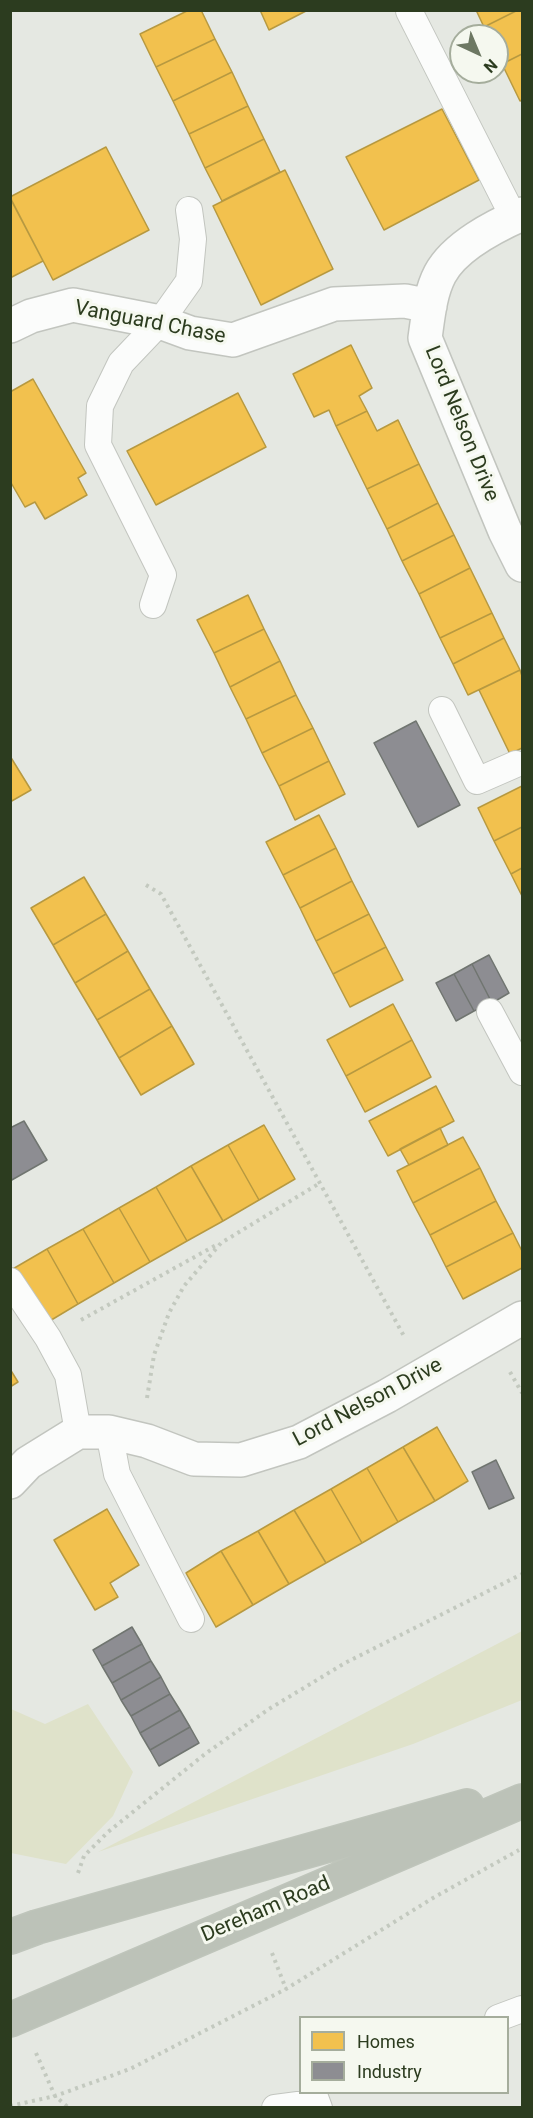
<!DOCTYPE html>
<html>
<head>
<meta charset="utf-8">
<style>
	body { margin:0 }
	#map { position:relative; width:533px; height:2118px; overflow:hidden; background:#e5e8e2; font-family:Roboto,sans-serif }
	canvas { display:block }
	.frame { position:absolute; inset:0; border:12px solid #2c3c1f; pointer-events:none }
	.legend { position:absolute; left:299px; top:2016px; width:210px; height:78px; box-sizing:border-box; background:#f5f8ef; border:2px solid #a5ad9c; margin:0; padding:8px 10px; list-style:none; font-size:18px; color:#2c3c1f }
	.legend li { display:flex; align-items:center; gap:12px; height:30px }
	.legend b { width:30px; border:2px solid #a5ad9c }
	.north { position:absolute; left:449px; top:24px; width:60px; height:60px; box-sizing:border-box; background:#f5f8ef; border:2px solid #a5ad9c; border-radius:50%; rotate:136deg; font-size:16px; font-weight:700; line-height:24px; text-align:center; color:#2c3c1f }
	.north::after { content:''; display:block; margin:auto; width:21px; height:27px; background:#6d7863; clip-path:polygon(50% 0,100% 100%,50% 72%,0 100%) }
</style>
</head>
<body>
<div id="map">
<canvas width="533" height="2118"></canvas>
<div class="frame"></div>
<ul class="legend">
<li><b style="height:16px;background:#f2c14e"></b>Homes</li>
<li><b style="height:16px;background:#8d8d92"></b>Industry</li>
</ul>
<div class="north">N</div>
</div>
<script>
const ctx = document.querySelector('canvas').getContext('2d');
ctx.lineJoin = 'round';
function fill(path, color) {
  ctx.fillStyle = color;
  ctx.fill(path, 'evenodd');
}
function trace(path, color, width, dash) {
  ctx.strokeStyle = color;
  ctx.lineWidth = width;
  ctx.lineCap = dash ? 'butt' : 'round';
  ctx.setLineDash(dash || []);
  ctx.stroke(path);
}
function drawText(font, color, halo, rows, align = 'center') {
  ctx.font = font + ' Roboto,sans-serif';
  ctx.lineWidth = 6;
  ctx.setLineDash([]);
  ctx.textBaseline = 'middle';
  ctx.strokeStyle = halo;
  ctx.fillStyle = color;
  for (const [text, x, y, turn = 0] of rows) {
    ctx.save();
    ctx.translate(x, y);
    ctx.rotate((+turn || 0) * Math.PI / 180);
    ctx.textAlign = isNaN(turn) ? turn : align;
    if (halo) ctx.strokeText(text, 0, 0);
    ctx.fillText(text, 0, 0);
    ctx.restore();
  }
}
const green = new Path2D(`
	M522 1631V1700L413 1744 98 1852Z
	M88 1704 133 1772 113 1816 66 1864 11 1853V1709L45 1724Z`);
const homes = new Path2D(`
	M189 10H201L215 39 156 67 140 34Z
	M260 10H308L269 30Z
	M476 10H518L484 27Z
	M518 10H522V54L502 64 497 53V36H489L484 27Z
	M215 39 232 72 173 101 156 67Z
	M522 54V100L520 101 502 64Z
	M232 72 248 106 189 134 173 101Z
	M248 106 264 139 205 168 189 134Z
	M442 109 479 180 384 230 346 157Z
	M264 139 280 172 222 201 205 168Z
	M106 147 149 230 53 280 10 197Z
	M285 170 333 269 261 305 213 206Z
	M10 198 43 261 10 278Z
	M351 345 372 388 359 396 367 411 336 426 329 410 314 417 293 374Z
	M33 379 86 473 78 478 87 495 45 519 35 502 25 507 10 481V392Z
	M238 393 266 447 156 505 127 451Z
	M367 411 377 431 398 420 419 464 367 489 336 426Z
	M419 464 438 503 387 529 367 489Z
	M438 503 454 535 402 561 387 529Z
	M454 535 470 568 419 594 402 561Z
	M470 568 492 613 440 638 419 594Z
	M248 595 264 629 214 653 197 620Z
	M492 613 504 638 453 664 440 638Z
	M264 629 280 661 230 687 214 653Z
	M504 638 520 670 468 695 453 664Z
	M280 661 296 695 246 719 230 687Z
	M520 670 522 676V748L510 754 479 690Z
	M296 695 313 728 262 753 246 719Z
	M313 728 329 761 279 786 262 753Z
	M10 756 31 790 10 802Z
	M329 761 345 794 295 820 279 786Z
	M522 786V827L494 841 478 808Z
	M319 815 336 848 283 875 266 842Z
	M522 827V868L511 874 494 841Z
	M336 848 352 881 300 908 283 875Z
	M522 868V896L511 874Z
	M84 877 106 914 53 945 31 908Z
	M352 881 369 914 316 941 300 908Z
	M106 914 128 951 75 983 53 945Z
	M369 914 386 947 333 974 316 941Z
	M386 947 403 980 350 1007 333 974Z
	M128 951 150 989 97 1020 75 983Z
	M150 989 172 1026 119 1058 97 1020Z
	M393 1004 412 1040 346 1076 327 1040Z
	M172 1026 194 1064 141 1095 119 1058Z
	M412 1040 431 1077 365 1112 346 1076Z
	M436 1086 454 1121 388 1156 369 1121Z
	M264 1125 295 1179 259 1200 228 1145Z
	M440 1128 448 1145 409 1165 400 1149Z
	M463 1137 480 1168 413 1203 397 1171Z
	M228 1145 259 1200 223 1221 191 1166Z
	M191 1166 223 1221 187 1241 156 1187Z
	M480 1168 496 1201 430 1235 413 1203Z
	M156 1187 187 1241 150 1262 119 1208Z
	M496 1201 513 1233 446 1267 430 1235Z
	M119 1208 150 1262 114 1283 83 1229Z
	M83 1229 114 1283 78 1304 47 1249Z
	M513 1233 522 1251V1268L463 1299 446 1267Z
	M47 1249 78 1304 43 1325 11 1270Z
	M10 1369 18 1382 10 1387Z
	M437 1427 468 1481 435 1501 403 1447Z
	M403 1447 435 1501 398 1522 367 1468Z
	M367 1468 398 1522 362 1543 331 1489Z
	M331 1489 362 1543 326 1563 294 1510Z
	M107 1509 139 1565 110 1583 118 1597 95 1610 54 1540Z
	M294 1510 326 1563 289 1584 258 1531Z
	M258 1531 289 1584 253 1605 221 1551Z
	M221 1551 253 1605 216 1627 186 1573Z`);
const industry = new Path2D(`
	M416 721 460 805 418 827 374 743Z
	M489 955 509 993 492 1003 472 964Z
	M472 964 492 1003 474 1011 454 974Z
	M454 974 474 1011 456 1021 436 983Z
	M24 1121 47 1160 10 1181V1128Z
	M496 1460 514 1498 489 1509 472 1472Z
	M132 1627 142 1644 102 1666 93 1650Z
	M142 1644 151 1661 112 1683 102 1666Z
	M151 1661 161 1677 121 1700 112 1683Z
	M161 1677 170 1694 131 1716 121 1700Z
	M170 1694 180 1710 140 1733 131 1716Z
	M180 1710 190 1727 150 1750 140 1733Z
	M190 1727 199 1743 159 1766 150 1750Z`);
const path = new Path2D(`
	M146 885 161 894 405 1338
	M81 1320 218 1244
	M510 1372 522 1393
	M147 1398 154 1355 169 1313 184 1286 221 1243 320 1183
	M78 1873 84 1856 108 1832 205 1754 269 1709 345 1663 522 1574
	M272 1953 286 1989
	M36 2053 55 2096 69 2108
	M10 2106 55 2096 130 2069 286 1989 433 1898 519 1850`);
const lane = new Path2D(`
	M409 11 514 218
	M153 605 163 575 98 445 100 406 121 363 160 322 189 281 193 239 189 210
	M442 710 477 781 516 764
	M490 1012 522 1072
	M10 1281 48 1338 68 1375 78 1432
	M109 1432 117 1474 191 1619
	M498 2018 522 2009
	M313 2092 319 2108
	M275 2108 298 2105 299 2108`);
const street = new Path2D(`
	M522 214C495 226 455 246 440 274 430 293 428 317 425 338L505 531 522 565
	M10 326 31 316 73 305 160 322 190 333 233 340 334 304 405 301 430 306
	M10 1482 28 1463 78 1432H109L147 1441 194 1459 241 1460 299 1442 387 1396 522 1318`);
const highway = new Path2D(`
	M10 1937 37 1927 467 1806
	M10 2020 522 1801`);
const streetNames = [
	["Vanguard Chase",150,323,11],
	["Lord Nelson Drive",461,424,68],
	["Lord Nelson Drive",368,1403,-28],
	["Dereham Road",266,1910,-23]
];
fill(green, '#dfe2ca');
fill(homes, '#f2c14e');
trace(homes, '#b79940', 1.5);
fill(industry, '#8d8d92');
trace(industry, '#707570', 1.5);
trace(lane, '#c2c5bf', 28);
trace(street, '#c2c5bf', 36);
trace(highway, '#bfc5bb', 36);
trace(path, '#c3c9bf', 4, [3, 4.5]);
trace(lane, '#fbfcfb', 26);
trace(street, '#fbfcfb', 33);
trace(highway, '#bcc2b8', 33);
drawText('21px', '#2c3c1f', '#f5f8ef', streetNames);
</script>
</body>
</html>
